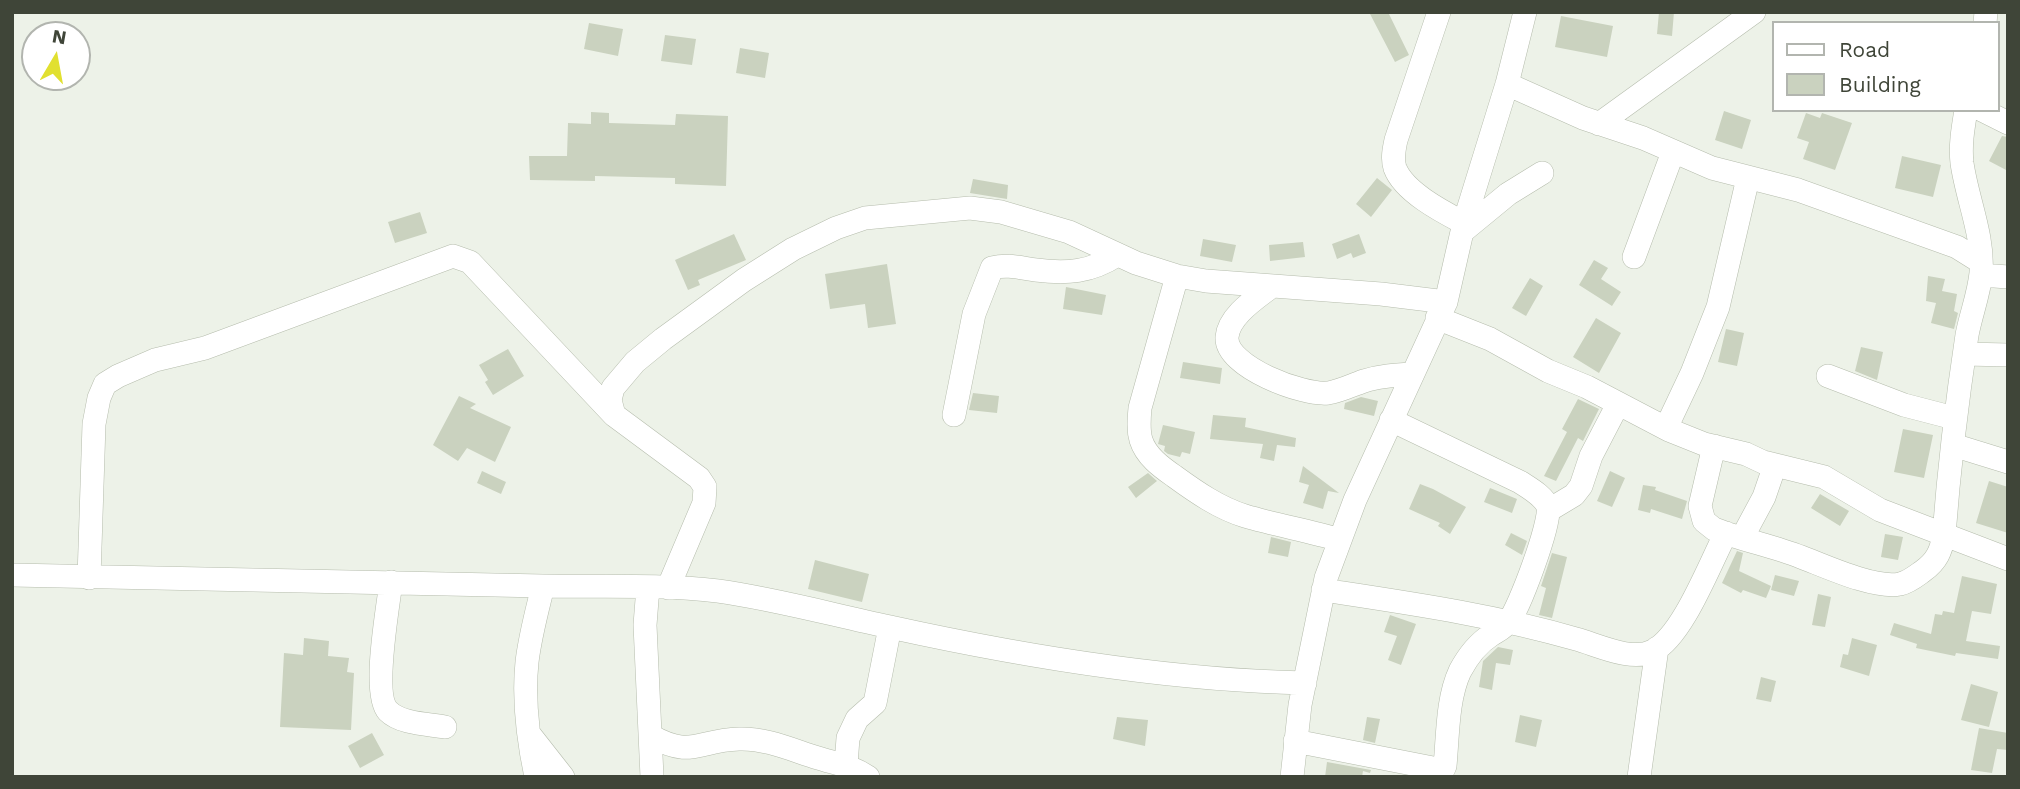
<!DOCTYPE html>
<html>
<head>
<meta charset="utf-8">
<style>
	body { margin:0 }
	#map { position:relative; width:2020px; height:789px; overflow:hidden; background:#edf2e8; font-family:"Work Sans",sans-serif }
	canvas { display:block }
	.frame { position:absolute; inset:0; border:14px solid #3f4538; pointer-events:none }
	.legend { position:absolute; left:1772px; top:21px; width:228px; height:91px; box-sizing:border-box; background:#fff; border:2px solid #b2b5af; margin:0; padding:9px 12px; list-style:none; font-size:21px; color:#3f4538 }
	.legend li { display:flex; align-items:center; gap:14px; height:35px }
	.legend b { width:35px; border:2px solid #b2b5af }
	.north { position:absolute; left:21px; top:21px; width:70px; height:70px; box-sizing:border-box; background:#fff; border:2px solid #b2b5af; border-radius:50%; rotate:10deg; font-size:19px; font-weight:700; line-height:28px; text-align:center; color:#3f4538 }
	.north::after { content:''; display:block; margin:auto; width:24px; height:32px; background:#e1e030; clip-path:polygon(50% 0,100% 100%,50% 72%,0 100%) }
</style>
</head>
<body>
<div id="map">
<canvas width="2020" height="789"></canvas>
<div class="frame"></div>
<ul class="legend">
<li><b style="height:9px;background:#fff"></b>Road</li>
<li><b style="height:19px;background:#cad2bf"></b>Building</li>
</ul>
<div class="north">N</div>
</div>
<script>
const ctx = document.querySelector('canvas').getContext('2d');
ctx.lineJoin = 'round';
function fill(path, color) {
  ctx.fillStyle = color;
  ctx.fill(path, 'evenodd');
}
function trace(path, color, width, dash) {
  ctx.strokeStyle = color;
  ctx.lineWidth = width;
  ctx.lineCap = dash ? 'butt' : 'round';
  ctx.setLineDash(dash || []);
  ctx.stroke(path);
}
const building = new Path2D(`
	M1369 12H1388L1409 55 1395 62Z
	M1659 12H1674L1672 36 1657 34Z
	M1561 16 1613 26 1607 57 1555 47Z
	M589 23 623 29 618 56 584 49Z
	M665 35 696 39 692 65 661 61Z
	M740 48 769 53 765 78 736 73Z
	M1724 111 1751 120 1742 149 1715 140Z
	M591 112 609 113V123L675 125 676 114 728 116 726 186 675 184V178L595 176V181L530 180 529 156H567L568 123 591 124Z
	M1806 113 1820 118 1822 113 1852 123 1835 170 1803 159 1809 142 1797 138Z
	M2002 136 2008 137V171L1989 161Z
	M1902 156 1941 165 1933 197 1895 188Z
	M1377 178 1392 190 1371 217 1356 204Z
	M973 179 1008 185 1007 199 970 193Z
	M420 212 427 233 395 243 388 222Z
	M734 234 746 260 698 280 700 285 688 290 675 260Z
	M1359 234 1366 253 1353 258 1351 253 1337 259 1332 244Z
	M1203 239 1236 245 1232 262 1200 256Z
	M1303 242 1305 257 1270 261 1269 245Z
	M1594 260 1608 268 1601 279 1621 292 1612 306 1579 285Z
	M887 264 896 324 868 328 865 304 830 309 825 274Z
	M1928 276 1945 279 1942 291 1957 294 1954 311 1958 313 1954 329 1931 323 1936 303 1926 301Z
	M1530 278 1543 286 1526 316 1512 308Z
	M1066 287 1106 295 1102 315 1063 309Z
	M1596 318 1621 333 1599 373 1573 357Z
	M1726 329 1744 333 1737 366 1718 362Z
	M1861 347 1883 352 1877 380 1855 371Z
	M508 349 524 376 493 395 485 382 488 380 479 365Z
	M1183 362 1222 368 1220 384 1180 378Z
	M973 393 999 396 997 413 969 410Z
	M459 396 476 404 470 408 511 427 495 462 467 448 458 461 433 445Z
	M1361 397 1378 401 1374 416 1344 409 1345 403Z
	M1578 399 1599 409 1583 441 1578 438 1556 481 1544 476 1567 432 1562 429Z
	M1213 415 1246 418 1245 427 1296 438 1295 447 1277 445 1274 461 1260 458 1263 444 1210 439Z
	M1163 425 1195 432 1190 454 1182 452 1180 457 1168 454 1164 451 1165 446 1158 444Z
	M1903 429 1933 435 1924 478 1894 472Z
	M1303 466 1339 493 1328 491 1323 509 1303 503 1309 485 1299 482Z
	M482 471 506 482 501 494 477 483Z
	M1610 471 1625 478 1612 507 1597 501Z
	M1148 473 1157 481 1136 498 1128 487Z
	M1989 481 2008 487V533L1976 523Z
	M1420 484 1433 489 1466 507 1450 534 1438 526 1440 523 1409 509Z
	M1643 485 1656 487 1655 490 1687 501 1682 519 1651 509 1650 513 1638 510Z
	M1490 488 1517 499 1512 513 1484 502Z
	M1820 494 1849 511 1840 526 1811 508Z
	M1511 533 1527 541 1522 555 1505 545Z
	M1885 534 1903 537 1898 560 1881 557Z
	M1271 537 1291 542 1288 557 1268 553Z
	M1737 551 1743 553 1739 571 1771 586 1766 598 1743 590 1741 593 1722 583Z
	M1552 553 1567 557 1552 618 1539 615 1546 588 1541 586Z
	M815 560 869 574 862 602 808 589Z
	M1775 575 1799 581 1794 596 1771 590Z
	M1962 576 1997 584 1991 614 1972 611 1966 641 2000 646 1998 659 1956 653 1955 656 1916 648 1917 644 1890 635 1894 623 1931 634 1935 614 1942 615 1943 611 1954 613Z
	M1818 594 1831 597 1825 627 1812 625Z
	M1390 615 1416 624 1401 665 1388 660 1397 636 1384 632Z
	M304 638 329 641 328 656 349 658 347 672 354 673 351 730 280 727 284 653 303 655Z
	M1852 638 1877 645 1869 676 1840 667 1843 654 1848 655Z
	M1498 647 1513 650 1510 665 1496 663 1492 690 1479 687 1483 661Z
	M1761 677 1776 681 1771 702 1756 699Z
	M1971 684 1998 692 1989 727 1961 720Z
	M1520 715 1542 720 1536 747 1515 742Z
	M1117 717 1148 720 1145 746 1113 739Z
	M1367 717 1380 719 1375 743 1363 740Z
	M1979 728 2008 733V750L1997 749 1992 773 1971 770Z
	M372 733 384 755 360 768 348 746Z
	M1327 762 1371 770 1370 773 1363 771 1362 777H1325Z`);
const minor = new Path2D(`
	M1439 12 1396 140C1394 149 1392 159 1395 168 1404 192 1443 212 1464 223
	M1985 23 1986 12
	M1507 84 1583 118 1643 138 1712 168 1798 190 1957 247 1981 262
	M1982 110 2008 123
	M1599 124 1754 12
	M1463 231 1508 194 1542 173
	M1634 257 1673 152
	M1981 275 2008 277
	M1177 276 1140 408C1139 419 1138 430 1141 440 1146 456 1161 467 1174 476 1196 492 1219 508 1245 516 1276 525 1309 531 1340 540
	M1272 286C1257 298 1229 315 1227 337 1225 367 1304 396 1328 393 1341 391 1352 385 1364 381 1380 376 1395 375 1412 374
	M1437 318 1490 339 1548 371 1587 387 1669 430 1704 444 1746 454 1763 462 1824 477 1880 510 2008 559
	M1965 354 2008 355
	M1828 376 1904 405 1954 418
	M954 415 974 314 992 268C1008 264 1020 268 1036 270 1067 274 1091 272 1117 255
	M1666 428 1692 373 1718 307 1748 178
	M1953 445 2008 462
	M1714 446 1700 506 1704 521 1714 529C1742 540 1773 546 1801 557 1825 566 1874 589 1900 584 1909 582 1916 576 1923 571 1937 561 1941 551 1944 535 1949 468 1957 401 1967 335 1971 314 1979 294 1981 273 1984 236 1967 199 1962 163 1960 145 1963 128 1966 110
	M1549 510 1574 495 1581 486 1591 456 1618 404
	M1742 538 1764 497 1775 465
	M12 575 543 586C601 587 660 584 718 591 776 599 833 615 890 627 1026 657 1166 680 1305 683
	M89 578 94 424 99 398 105 384 118 376 155 360 205 348 453 256 470 262 614 415
	M391 582C388 607 372 694 388 711 401 724 428 724 445 727
	M648 587 645 625 652 777
	M668 588 704 503 705 487 699 478 614 415 610 400 613 388 635 362 663 339 744 280 793 249 836 228 865 218 970 208 1001 212 1069 232 1136 263 1177 276 1206 281 1381 294 1446 302
	M1323 590C1408 603 1493 615 1576 639 1598 645 1632 662 1653 651 1683 636 1710 563 1726 533
	M530 735 563 777
	M651 736C692 759 698 740 739 739 766 738 792 750 818 758 837 764 850 765 868 777
	M1295 741 1443 770 1445 766C1448 735 1447 699 1460 671 1468 656 1477 644 1491 635 1497 631 1504 628 1508 622 1519 610 1552 520 1548 507 1544 496 1529 488 1520 482L1391 420
	M846 765 848 738 857 719 875 703 890 627
	M536 777C528 739 523 700 527 662 530 636 537 611 543 586
	M1292 777 1300 705 1326 578 1355 500 1446 302 1464 223 1507 84 1525 12
	M1639 777 1657 648`);
fill(building, '#cad2bf');
trace(minor, '#b5bcac', 24);
trace(minor, '#fff', 23);
</script>
</body>
</html>
